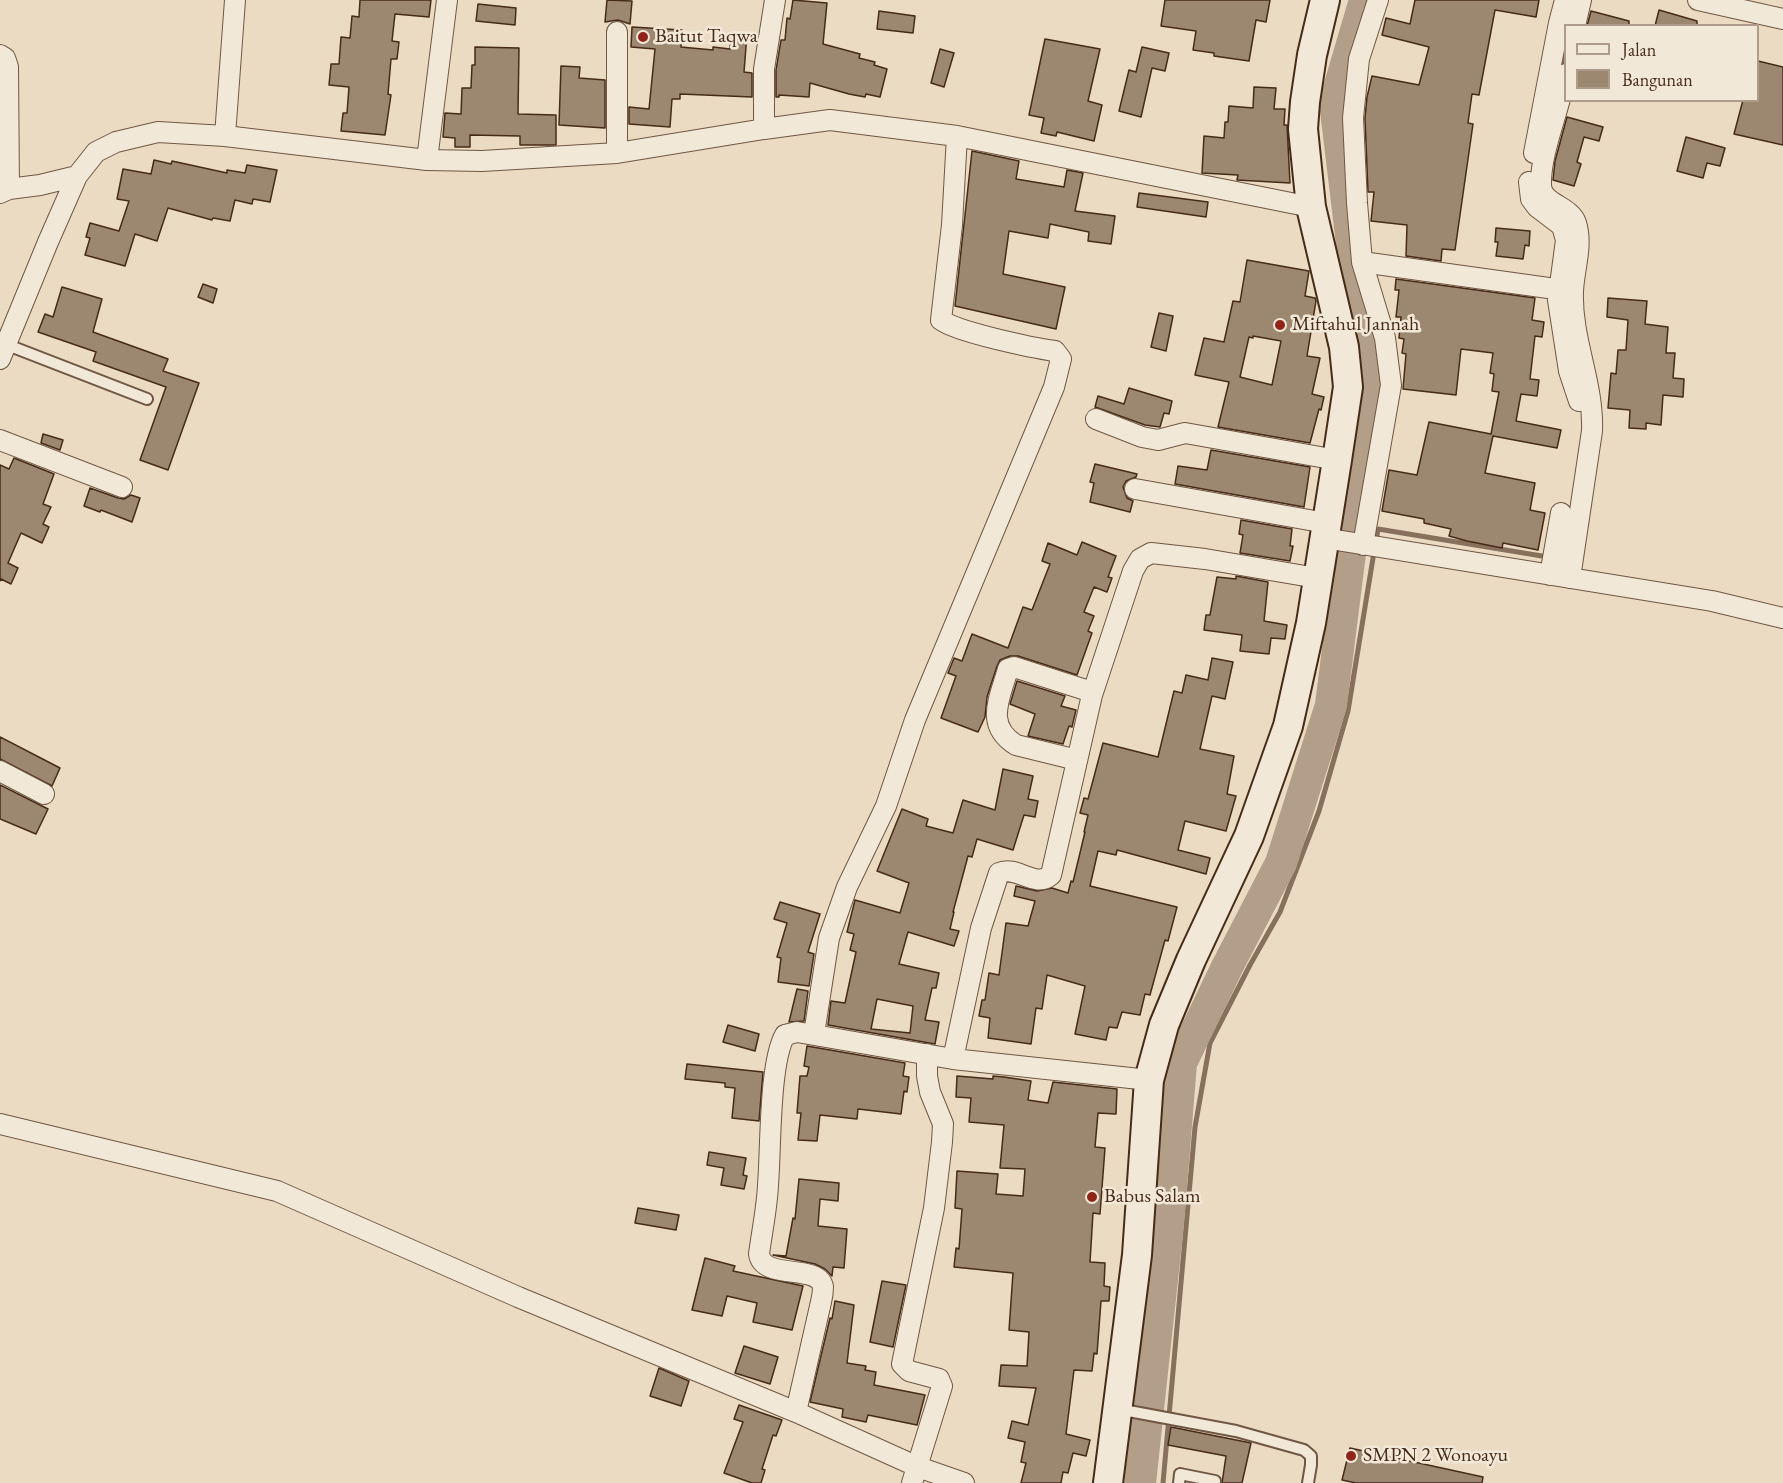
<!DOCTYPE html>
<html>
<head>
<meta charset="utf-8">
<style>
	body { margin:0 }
	#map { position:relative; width:1783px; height:1483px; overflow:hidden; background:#ebdbc3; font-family:"EB Garamond",serif }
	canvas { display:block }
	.legend { position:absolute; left:1564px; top:24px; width:195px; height:78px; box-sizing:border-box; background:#f2e8d8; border:2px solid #ad9c8b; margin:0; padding:8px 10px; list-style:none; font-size:18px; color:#462b18 }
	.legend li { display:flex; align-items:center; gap:12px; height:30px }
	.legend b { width:30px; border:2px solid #ad9c8b }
</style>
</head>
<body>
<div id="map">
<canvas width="1783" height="1483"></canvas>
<ul class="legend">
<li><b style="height:8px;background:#f2e8d8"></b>Jalan</li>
<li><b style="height:16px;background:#9c8771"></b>Bangunan</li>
</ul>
</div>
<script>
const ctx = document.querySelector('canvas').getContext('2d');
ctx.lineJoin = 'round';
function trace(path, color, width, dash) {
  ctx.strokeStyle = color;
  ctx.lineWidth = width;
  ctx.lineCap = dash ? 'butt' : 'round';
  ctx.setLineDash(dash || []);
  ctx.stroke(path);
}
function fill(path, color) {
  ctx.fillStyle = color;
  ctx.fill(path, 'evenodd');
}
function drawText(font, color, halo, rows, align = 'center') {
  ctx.font = font + ' "EB Garamond",serif';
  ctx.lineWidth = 5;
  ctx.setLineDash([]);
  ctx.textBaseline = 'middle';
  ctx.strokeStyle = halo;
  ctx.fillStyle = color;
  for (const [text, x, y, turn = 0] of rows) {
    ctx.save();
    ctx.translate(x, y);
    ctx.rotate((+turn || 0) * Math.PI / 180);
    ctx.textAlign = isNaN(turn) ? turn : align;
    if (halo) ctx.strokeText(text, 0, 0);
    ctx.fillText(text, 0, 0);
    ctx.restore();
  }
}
const stream = new Path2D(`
	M1560 71 1566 49
	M1376 542 1378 529 1548 557
	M1163 1483 1195 1127 1210 1043 1250 965 1280 912 1319 811 1348 711 1374 552`);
const river = new Path2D(`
	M1140 1483 1168 1224 1181 1063 1227 967 1281 863 1331 705 1349 561 1378 369 1353 252 1335 102 1365 0`);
const building = new Path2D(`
	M360 0H431L429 17 395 14 392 41 399 42 397 59H391L388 94 391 95 385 135 341 131 343 113H347L349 87 329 85 331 64H339L341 37 350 38 352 16 359 17Z
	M607 0 632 1 630 24 618 20 605 22Z
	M793 0 827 3 823 44 860 54 859 58 875 62 874 65 887 69 880 97 866 94 865 97 849 94 810 83 809 97 779 95V97H776V70L781 40H785L787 18 790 19Z
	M1165 0H1270L1266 22 1256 20 1249 61 1214 56V53L1193 50 1196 31 1161 26Z
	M1415 0H1539L1536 17 1495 10 1479 95 1472 94 1468 123 1473 124 1455 250 1442 249 1441 261 1406 256 1407 225 1371 221 1374 192H1368L1365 118 1367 97 1372 76 1419 85 1429 47 1382 35 1386 18 1410 24Z
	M478 4 516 8 515 25 476 21Z
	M1659 10 1697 21V26H1655Z
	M879 11 915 16 913 33 877 29Z
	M1591 11 1629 21V26H1587Z
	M632 27 682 30 681 47 713 50V47L730 49 731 33 747 34 744 72 752 73V97L680 94V99H672L670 127 629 124V107L649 109 655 49 631 47Z
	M1045 39 1100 49 1088 101 1102 105 1094 141 1057 132 1056 136 1041 133 1044 118 1029 115Z
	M475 47 519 48 518 114 556 115V145H520V136L470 135V147H455V138L443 137 445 113 461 114 462 88H471L472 65H475Z
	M1142 47 1169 53 1165 71 1152 68 1141 117 1119 111 1129 70 1136 72Z
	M940 49 954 53 944 87 931 83Z
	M1758 61 1783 67V145L1734 134 1743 100H1758Z
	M561 66 580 67 579 78 605 80V128L559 125Z
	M1254 87 1276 88 1274 109H1285L1284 125H1287L1290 183 1237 180 1238 175 1202 173 1204 136 1224 138 1225 122H1228L1229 106 1253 108Z
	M1567 117 1603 127 1599 141 1584 137 1577 162 1581 164 1574 186 1553 180 1555 161Z
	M1686 137 1725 148 1720 166 1707 163 1703 178 1677 171Z
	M972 151 1019 161 1016 179 1064 187 1067 170 1083 173 1075 211 1115 216 1111 244 1088 241 1089 232 1050 224 1048 238 1009 231 1003 274 1065 287 1056 329 955 306Z
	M154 160 171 164 172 161 227 173V170L245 173 247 165 277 170 270 202 253 199 252 204 235 200 230 221 213 218 212 220 168 208 157 241 135 234 125 266 85 255 90 238 86 237 90 223 119 231 129 201 117 199 123 169 151 174Z
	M1139 193 1208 202 1206 217 1137 207Z
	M1496 228 1530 231 1529 246 1525 245 1523 259 1496 256 1498 242H1495Z
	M1247 260 1309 271 1305 296 1315 298 1316 301 1307 356 1320 358 1312 394 1324 397 1321 410 1319 409 1310 443 1218 427 1229 382 1195 375 1204 338 1224 342 1233 301 1240 302ZM1253 336 1281 341 1272 385 1240 377 1249 337 1253 338Z
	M1396 279 1535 298 1532 320 1544 322 1542 337 1535 336 1530 379 1539 380 1537 396 1521 394 1516 421 1561 430 1557 448 1493 436 1485 473 1535 483 1530 510 1545 513 1538 550 1503 543 1502 548 1467 541 1449 536 1451 529 1424 523V519L1382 511 1389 470 1417 475 1429 422 1491 434 1499 392 1492 391 1494 374 1490 373 1493 353 1461 349 1456 395 1403 389 1406 354 1402 353 1404 339 1399 338 1401 317H1396L1399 290H1395Z
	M203 284 217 289 213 303 198 297Z
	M62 287 102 299 93 332 168 359 163 371 199 383 168 470 140 460 166 387 93 361 96 352 38 332 45 314 53 317Z
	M1608 298 1647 301 1645 324 1668 327 1666 353H1675L1673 378 1684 379 1683 397 1663 395 1661 425 1646 423V429L1629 428 1630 410 1608 408 1611 373 1616 374 1618 350H1626L1628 320 1607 317Z
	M1159 313 1173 316 1166 351 1151 347Z
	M1129 388 1172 401 1169 414 1164 413 1160 427 1145 425 1095 407 1098 396 1124 404Z
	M43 434 63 440 60 450 41 443Z
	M1211 450 1310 467 1304 507 1175 484 1178 466 1207 470Z
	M14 458 54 474 43 504 51 507 43 524 49 527 42 543 21 533 8 563 18 568 11 584 1 579 0 581V465L9 469Z
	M1095 464 1137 474 1136 477 1126 481 1123 487 1127 498 1133 501 1130 512 1090 502 1094 483 1090 482Z
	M90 488 118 498 124 499 131 495 140 498 132 522 101 510 100 512 84 506Z
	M1241 520 1292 529 1290 546H1293L1290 561 1240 553 1243 535 1239 534Z
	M1082 542 1116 556 1108 577 1112 578 1107 592 1094 587 1084 612 1094 616 1088 631 1092 633 1077 675 1018 656H1010L1000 660 997 666 987 697 985 717 978 732 941 718 956 676 948 673 954 658 962 661 972 634 1008 648 1023 607 1032 610 1050 564 1042 561 1048 543 1077 555Z
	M1236 576 1268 582 1264 621 1287 625 1285 639 1271 638 1269 654 1240 651 1242 635 1204 630 1206 615H1210L1217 577 1236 579Z
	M1212 658 1233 662 1225 699 1212 696 1200 749 1234 756 1227 794 1236 796 1226 831 1185 821 1178 850 1210 858 1206 874 1117 850 1116 855 1098 851 1090 886 1177 907 1168 941 1165 940 1150 995 1145 994 1140 1015 1122 1012 1117 1028 1109 1027 1106 1040 1075 1034 1085 986 1047 975 1042 1009 1036 1008 1031 1044 988 1038 990 1018 979 1016 982 1000H985L989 973 999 975 1006 923 1028 926 1035 901 1014 896 1016 886 1037 891 1052 888 1068 893 1071 881 1073 882 1085 832H1084L1088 815 1080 813 1084 798 1088 799 1103 743 1158 757 1174 691 1182 693 1186 675 1208 680Z
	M1017 681 1065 696 1061 706 1076 710 1072 727 1069 726 1063 744 1028 736 1035 714 1010 704Z
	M0 737 60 768 52 786 0 759Z
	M1003 769 1033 776 1028 799 1038 801 1035 817 1024 815 1013 850 977 839 972 857 968 856 953 912H954L950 929 959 931 954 946 908 932 899 964 939 973 936 988H932L925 1020 939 1022 935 1044 828 1025 831 1001 845 1003 856 952 850 950 854 934 847 932 855 900 900 913 909 883 877 871 902 809 928 819 926 826 953 833 963 800 995 810ZM877 999 913 1006 910 1033 871 1029Z
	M0 785 48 809 36 834 0 819Z
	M780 902 820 914 808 952 814 954 809 986 778 982 781 958 777 957 787 923 774 919Z
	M797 989 808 991 804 1021 789 1022Z
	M728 1025 759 1034 755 1051 723 1042Z
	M807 1046 905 1063 903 1076 909 1077 907 1092 904 1091 901 1114 858 1109 857 1119 820 1115 817 1141 798 1140 801 1113H797L800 1076H807L809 1067 804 1066Z
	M687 1064 763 1072 759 1121 732 1118 735 1088 725 1087V1083L685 1079Z
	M957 1076 993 1079V1076L1004 1077 1031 1081 1028 1100 1048 1103 1053 1082 1117 1089 1116 1114 1098 1113 1095 1147 1105 1148 1100 1214 1093 1213 1090 1262 1105 1263 1104 1286 1110 1287 1109 1301H1101L1097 1354 1094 1353 1092 1371 1074 1370 1066 1434 1090 1440 1086 1456 1073 1453 1068 1473 1063 1472 1061 1483H1021L1026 1463 1021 1462 1025 1442 1008 1438 1012 1421 1028 1425 1036 1388 999 1386 1001 1365 1027 1366 1029 1332 1009 1330 1013 1273 954 1267 956 1248 959 1249 962 1209 955 1208 957 1171 998 1174 996 1194 1023 1196 1025 1169 1000 1168 1004 1125 969 1122 971 1098 956 1097Z
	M709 1152 746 1158 743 1175 747 1176 744 1189 721 1185 724 1168 707 1165Z
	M799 1179 839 1183 838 1201 820 1199 818 1226 847 1229 844 1268 833 1267 832 1276 825 1269 815 1264 773 1255 786 1256 793 1218 795 1219Z
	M638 1208 679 1215 676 1230 635 1223Z
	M705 1258 735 1266 733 1271 803 1286 792 1330 753 1322 757 1303 727 1296 722 1316 692 1310Z
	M882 1281 906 1285 893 1347 870 1342Z
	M835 1301 854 1305 847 1363 866 1366 865 1370 876 1372 874 1385 925 1395 917 1425 868 1415 866 1422 842 1417 843 1409 810 1402 830 1318 832 1319Z
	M744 1346 778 1357 770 1384 735 1373Z
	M659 1368 689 1381 681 1406 650 1396Z
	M739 1405 782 1420 776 1436 773 1435 762 1469 765 1470 761 1483H752L724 1473 743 1422 734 1419Z
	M1171 1427 1251 1443 1242 1483H1222L1226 1456 1168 1445Z
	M1350 1448 1483 1477 1482 1483H1356L1342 1480Z`);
const lane = new Path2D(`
	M5 344 147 399
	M1118 1409 1236 1431 1304 1450 1311 1456V1465L1308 1483
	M1179 1483 1180 1474 1215 1481`);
const street = new Path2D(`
	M1698 0 1783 19
	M1575 26 1581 0
	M617 32V153
	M0 55 5 58 8 67 9 189
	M1566 74C1560 108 1540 153 1541 185 1541 204 1571 206 1576 223 1583 245 1574 269 1573 291 1571 339 1594 383 1592 431L1570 578
	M764 129V69L775 0
	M225 136 235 0
	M1534 153 1559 23 1565 0
	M427 160 447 0
	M1529 182 1531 199 1537 207 1562 226 1566 240 1558 300 1569 371 1579 401
	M0 193 9 189 40 185 77 176
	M1362 262 1570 291
	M0 359 48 242 77 176 96 152 116 142 158 132 225 136 427 160 482 161 617 153 764 129 830 120 957 136 1311 207
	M1096 419 1142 437 1158 440 1185 433 1337 460
	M0 440 122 487
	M1135 489 1326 523
	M1324 538 1712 601 1783 618
	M1363 545 1391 385 1385 338 1362 262 1357 203 1353 118 1359 59 1378 0
	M1550 575 1561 513
	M1077 760 1016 745C984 725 1000 698 1008 669L1014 667 1092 692
	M0 771 44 794
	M814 1034 829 938 847 887 886 806 915 720 1054 387 1061 359 1055 351C1033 348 957 332 941 320L952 225 957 136
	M953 1059 981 928 999 873C1017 865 1035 889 1051 875L1092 695 1133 571 1140 559 1151 553 1205 559 1317 578
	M0 1124 277 1191 518 1297 796 1412 918 1467 964 1483
	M796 1412 821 1302C822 1298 823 1292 823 1287 819 1263 763 1281 759 1254 762 1231 767 1208 768 1185 771 1149 769 1063 785 1035L797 1032 953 1059 1149 1080
	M912 1483 942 1386 939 1379 909 1371 902 1364 934 1208 942 1142 943 1124 930 1092 927 1076V1054`);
const secondary = new Path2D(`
	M1108 1483 1137 1255 1149 1080 1164 1025 1191 960 1249 836 1288 726 1311 623 1337 460 1348 387 1344 347 1311 207 1303 129 1305 102 1312 55 1325 0`);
const markers = [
	[643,37,6,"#8f2418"],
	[1280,325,6,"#8f2418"],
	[1092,1197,6,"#8f2418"],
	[1351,1456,6,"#8f2418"]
];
const poiNames = [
	["Baitut Taqwa",655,37],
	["Miftahul Jannah",1292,325],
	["Babus Salam",1104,1197],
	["SMPN 2 Wonoayu",1363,1456]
];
trace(stream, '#87715c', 5);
trace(river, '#b39f89', 32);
fill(building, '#9c8771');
trace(building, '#462b18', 1.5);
trace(lane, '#6f5743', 14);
trace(street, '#6f5743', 22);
trace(secondary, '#462b18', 32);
trace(lane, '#f2e8d8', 10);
trace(street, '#f2e8d8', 20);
trace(secondary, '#f2e8d8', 28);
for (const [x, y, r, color] of markers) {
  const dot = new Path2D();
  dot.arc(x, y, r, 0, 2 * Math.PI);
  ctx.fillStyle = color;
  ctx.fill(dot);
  trace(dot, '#f2e8d8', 2);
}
drawText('20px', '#462b18', '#f2e8d8', poiNames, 'left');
</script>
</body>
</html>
